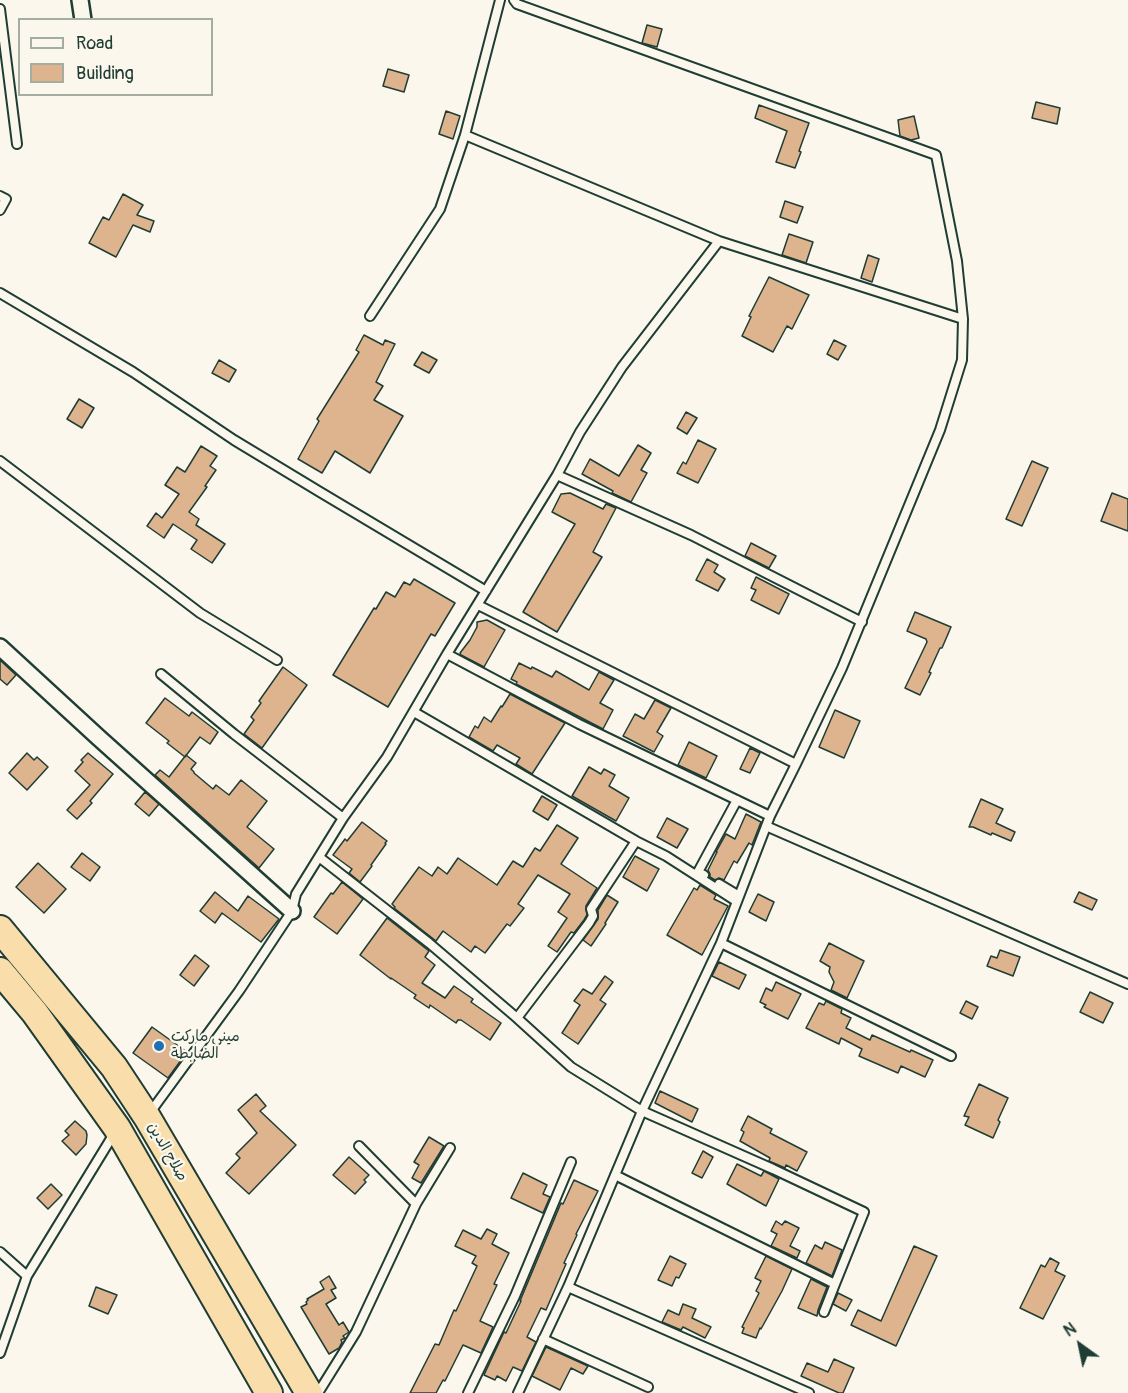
<!DOCTYPE html>
<html>
<head>
<meta charset="utf-8">
<style>
	body { margin:0 }
	#map { position:relative; width:1128px; height:1393px; overflow:hidden; background:#fbf7ec; font-family:Pangolin,sans-serif }
	canvas { display:block }
	.legend { position:absolute; left:18px; top:18px; width:195px; height:78px; box-sizing:border-box; background:#fbf7ec; border:2px solid #a3ada2; margin:0; padding:8px 10px; list-style:none; font-size:18px; color:#1f3d34 }
	.legend li { display:flex; align-items:center; gap:12px; height:30px }
	.legend b { width:30px; border:2px solid #a3ada2 }
	.north { position:absolute; left:1050px; top:1315px; width:60px; height:60px; -webkit-text-stroke:4px #fbf7ec; paint-order:stroke; rotate:327deg; font-size:16px; font-weight:700; line-height:24px; text-align:center; color:#1f3d34 }
	.north::after { content:''; display:block; margin:auto; width:21px; height:27px; background:#1f3d34; clip-path:polygon(50% 0,100% 100%,50% 72%,0 100%) }
</style>
</head>
<body>
<div id="map">
<canvas width="1128" height="1393"></canvas>
<ul class="legend">
<li><b style="height:8px;background:#fbf7ec"></b>Road</li>
<li><b style="height:16px;background:#ddb48e"></b>Building</li>
</ul>
<div class="north">N</div>
</div>
<script>
const ctx = document.querySelector('canvas').getContext('2d');
ctx.lineJoin = 'round';
function fill(path, color) {
  ctx.fillStyle = color;
  ctx.fill(path, 'evenodd');
}
function trace(path, color, width, dash) {
  ctx.strokeStyle = color;
  ctx.lineWidth = width;
  ctx.lineCap = dash ? 'butt' : 'round';
  ctx.setLineDash(dash || []);
  ctx.stroke(path);
}
function drawText(font, color, halo, rows, align = 'center') {
  ctx.font = font + ' Pangolin,"Playpen Sans Arabic",sans-serif';
  ctx.lineWidth = 4.5;
  ctx.setLineDash([]);
  ctx.textBaseline = 'middle';
  ctx.strokeStyle = halo;
  ctx.fillStyle = color;
  for (const [text, x, y, turn = 0] of rows) {
    ctx.save();
    ctx.translate(x, y);
    ctx.rotate((+turn || 0) * Math.PI / 180);
    ctx.textAlign = isNaN(turn) ? turn : align;
    if (halo) ctx.strokeText(text, 0, 0);
    ctx.fillText(text, 0, 0);
    ctx.restore();
  }
}
const building = new Path2D(`
	M647 25 662 29 657 47 642 43Z
	M388 69 409 75 404 92 383 86Z
	M1036 102 1060 108 1057 124 1032 118Z
	M759 105 809 123 799 151 801 152 795 168 776 162 787 131 755 118Z
	M446 111 460 116 453 139 439 134Z
	M914 116 919 138 911 140 900 136 898 120Z
	M123 194 143 205 137 215 154 221 150 232 133 225 116 257 89 243 103 217 109 220Z
	M785 201 803 207 797 223 780 217Z
	M789 234 813 242 806 263 782 255Z
	M868 255 879 259 872 282 861 278Z
	M769 277 809 295 792 329 787 326 773 352 742 336 751 317 749 316Z
	M364 335 383 345 385 340 395 344 376 382 383 386 374 400 403 416 370 473 335 451 322 473 298 459 319 421 317 419 359 352 356 350Z
	M834 340 846 346 838 360 827 354Z
	M422 352 437 360 429 373 414 365Z
	M219 360 236 370 229 382 212 373Z
	M79 399 94 408 82 428 67 419Z
	M686 412 697 418 687 434 677 428Z
	M698 440 716 449 698 483 677 473 683 462 686 464Z
	M638 445 651 453 641 470 647 473 631 502 612 493 613 491 582 474 590 459 619 476Z
	M201 446 217 456 210 466 216 470 205 486 207 487 189 512 199 519 196 525 225 544 212 563 191 549 197 540 173 524 164 538 147 526 156 513 162 518 179 494 165 485 177 467 185 472Z
	M1032 461 1048 468 1022 526 1006 519Z
	M570 493 603 509 606 504 616 508 593 552 602 557 557 632 523 612 575 524 552 512 561 494Z
	M1112 493 1128 499V531L1101 521Z
	M751 543 776 556 769 568 745 556Z
	M707 559 718 565 714 572 725 579 718 591 696 580Z
	M756 577 789 594 779 614 751 600 756 590 751 588Z
	M414 579 455 603 435 636 431 634 388 707 333 675 374 608 376 609 386 592 395 597 404 582 410 585Z
	M915 612 951 627 942 648H940L929 672 931 673 920 695 905 688 927 642 926 639 907 631Z
	M487 620 505 630 484 667 461 655 460 653 470 640 477 627V622Z
	M0 660 16 675 7 685 0 679Z
	M519 663 531 669 532 667 552 677 556 671 589 690 599 672 614 680 600 703 613 710 603 729 516 684 517 682 511 679Z
	M283 667 307 685 262 748 244 734 254 720 251 717 261 703 259 701Z
	M510 694 565 723 532 774 516 764 520 758 497 745 493 751 469 737 475 726 478 728 484 717 491 722 501 706 502 707Z
	M165 698 189 716 192 712 218 732 210 744 200 737 185 757 167 743 169 741 146 723Z
	M655 700 671 708 657 732 663 736 654 752 623 736 635 714 644 719Z
	M835 710 860 721 844 758 819 747Z
	M689 742 717 756 706 778 678 765Z
	M750 748 760 753 750 773 740 769Z
	M27 753 34 760 37 757 48 767 27 790 9 773Z
	M88 753 113 774 90 801 92 803 77 819 67 810 90 785 75 771 83 762 81 760Z
	M186 755 196 763 191 769 194 772V773L213 789 216 785 229 795 241 780 267 801 247 827 274 849 259 868 155 775 160 770 169 777Z
	M589 767 601 774 604 769 615 775 609 786 629 798 616 821 572 796Z
	M145 792 159 804 149 816 135 804Z
	M542 796 557 805 548 820 533 811Z
	M981 799 1003 809 996 823 1015 832 1011 841 992 833 991 835 973 827H969Z
	M746 814 761 822 752 845 749 843 737 863 734 861 724 880 719 878 715 880 710 877V874L708 870 717 852H716L726 834 735 839Z
	M667 818 688 829 677 848 657 837Z
	M362 822 387 841 385 843 386 844 371 865 372 866 360 882 349 873 352 869 333 855 345 839 347 841Z
	M557 825 578 838 561 864 597 888 586 906 587 915 584 920 574 933 571 932 557 952 548 946 567 918 558 912 570 894 538 875 518 904 524 908 510 926 507 924 485 953 475 946 471 952 443 931 436 941 394 908 395 907 392 904 419 867 432 876 438 867 447 874 458 858 497 885 513 861 523 867 535 848 540 851Z
	M82 853 100 867 90 881 71 867Z
	M635 856 659 869 647 891 623 877Z
	M38 863 66 889 44 913 16 887Z
	M342 882 363 899 337 934 314 917 331 893 333 894Z
	M700 885 716 895 714 899 728 906 702 955 667 935 694 888 697 890Z
	M215 892 238 911 248 896 279 919 261 942 222 913 215 923 200 911Z
	M1079 892 1097 900 1092 910 1074 902Z
	M758 894 774 902 766 921 749 912Z
	M607 895 618 902 605 923 606 924 591 946 583 940 598 919V910Z
	M387 918 429 951 425 957 435 965 422 983 445 998 454 986 473 999 471 1002 501 1023 490 1040 461 1020H458L456 1023 430 1005 429 1008 414 998 416 995 391 978V979L360 955Z
	M829 943 864 961 847 998 831 990 834 982 829 972 830 967 820 961Z
	M1000 950 1020 957 1013 976 987 966 991 956 997 958Z
	M195 955 209 966 194 986 180 975Z
	M719 962 746 975 739 989 712 976Z
	M605 976 613 982 600 1000 606 1004 578 1044 562 1033 580 1005 574 1001 583 989 592 994Z
	M776 982 801 994 788 1019 764 1007 766 1005 760 1002 766 988 772 991Z
	M1090 992 1113 1003 1103 1023 1080 1012Z
	M826 1001 842 1009 841 1013 851 1018 846 1028 870 1040 872 1035 910 1052 911 1050 933 1060 925 1077 901 1066 898 1073 859 1056 862 1049 841 1038 839 1044 806 1028 819 1003 824 1005Z
	M966 1001 978 1007 972 1019 960 1013Z
	M152 1027 187 1052 168 1078 133 1053Z
	M979 1084 1008 1098 998 1120 1000 1122 993 1138 965 1125 969 1117 964 1116Z
	M660 1091 698 1109 692 1122 655 1103Z
	M256 1094 266 1106 260 1111 296 1145 249 1194 226 1173 240 1158 236 1154 257 1133 238 1110Z
	M748 1116 772 1129 770 1133 807 1152 797 1171 786 1165 785 1168 769 1161 770 1158 740 1141 744 1132 741 1130Z
	M75 1121 86 1131 87 1135 86 1144 76 1155 62 1141 69 1135 65 1131Z
	M429 1137 444 1146 421 1183 412 1178 419 1165 414 1162Z
	M703 1151 713 1157 702 1178 692 1173Z
	M349 1157 369 1175 364 1180 366 1182 355 1194 333 1175Z
	M737 1164 761 1176 764 1171 779 1179 766 1206 727 1184Z
	M523 1173 547 1185 543 1194 550 1197 543 1213 511 1198Z
	M574 1180 598 1191 576 1234 577 1235 564 1263 566 1264 546 1310 541 1308 527 1337 536 1342 522 1371 513 1367 506 1381 497 1376 495 1380 484 1375 504 1332 506 1333 521 1301H520L561 1203 563 1204Z
	M51 1184 62 1195 48 1209 37 1198Z
	M776 1221 782 1225 785 1221 799 1228 790 1246 800 1251 797 1258 771 1246 777 1234 771 1231Z
	M487 1229 497 1234 492 1244 509 1253 494 1284 497 1285 480 1321 493 1327 481 1353 463 1345 445 1381 443 1380 436 1393H410L435 1344 439 1345 454 1310 456 1311 477 1266 472 1263 476 1256 455 1246 463 1230 481 1239Z
	M825 1242 842 1250 832 1276 806 1263 815 1245 822 1249Z
	M914 1246 937 1256 896 1346 851 1325 858 1310 881 1321Z
	M670 1256 686 1264 679 1278 676 1277 672 1286 658 1280Z
	M766 1256 792 1269 782 1291 761 1329 760 1328 756 1338 742 1333 744 1328 742 1327 759 1293 756 1291 761 1281 755 1278Z
	M1050 1258 1059 1263 1055 1271 1065 1276 1043 1319 1020 1308 1041 1265 1045 1267Z
	M329 1276 336 1288 331 1290 336 1298 326 1304 339 1325 343 1322 349 1332 343 1336 345 1338 341 1340 342 1342 339 1348 329 1354 301 1307 307 1304 306 1302 308 1300 307 1299 324 1289 320 1282Z
	M811 1279 827 1287 818 1310 817 1316 798 1308Z
	M96 1287 117 1295 108 1314 89 1306Z
	M838 1293 852 1300 846 1311 833 1304Z
	M683 1304 696 1309 692 1318 711 1327 705 1338 683 1327 681 1330 662 1322 668 1310 679 1315Z
	M546 1347 588 1366 583 1374 571 1368 560 1390 532 1376Z
	M834 1359 854 1368 843 1393H839L801 1376 807 1363 828 1372Z`);
const service = new Path2D(`
	M514 0 517 4 936 155 957 261 963 319 962 360 940 430 842 668 796 764 770 816 721 943 642 1111 568 1287 518 1393
	M0 9 17 144
	M465 135 719 241 963 319
	M0 196 6 199 0 210
	M0 293 133 372 234 440 320 492 486 591
	M370 316 440 209 465 135 500 0
	M0 461 200 613 277 660
	M557 475 691 535 862 622
	M478 605 796 764
	M447 654 579 724 770 816
	M161 674 234 734 343 818
	M414 712 636 841 666 856 736 901
	M766 826 1128 984
	M319 857 429 943 517 1018 571 1067 642 1111 773 1169 864 1212 835 1284
	M704 875 698 872 737 800
	M719 884 739 896
	M721 943 951 1056
	M517 1018 589 923 593 916 591 909 636 841
	M149 1114 239 991 292 911 296 894 343 818 387 757 447 654 557 475 580 432 622 367 719 241
	M359 1146 416 1204
	M615 1175 835 1284 824 1312
	M0 1252 27 1276
	M568 1287 809 1393
	M543 1339 648 1387
	M0 1353 27 1276 115 1132
	M318 1393 356 1332 416 1204 450 1148
	M468 1393 515 1296 571 1162`);
const minor = new Path2D(`
	M80 0 83 20
	M0 647 99 738 292 911`);
const trunk = new Path2D(`
	M0 929 114 1067 147 1117 309 1393
	M0 971 35 1013 117 1128 269 1393`);
const markers = [
	[159,1046,6,"#1f6fb2"]
];
const poiNames = [
	["ميني ماركت",171,1037],
	["الضابطة",171,1054]
];
const streetNames = [
	["صلاح الدين",167,1152,60]
];
fill(building, '#ddb48e');
trace(building, '#1f3d34', 1.5);
trace(service, '#1f3d34', 12);
trace(minor, '#1f3d34', 20);
trace(trunk, '#1f3d34', 30);
trace(service, '#fbf7ec', 8);
trace(minor, '#fbf7ec', 15);
trace(trunk, '#f9deab', 26);
for (const [x, y, r, color] of markers) {
  const dot = new Path2D();
  dot.arc(x, y, r, 0, 2 * Math.PI);
  ctx.fillStyle = color;
  ctx.fill(dot);
  trace(dot, '#fbf7ec', 2);
}
drawText('15px', '#1f3d34', '#fbf7ec', poiNames, 'left');
drawText('15px', '#1f3d34', '#fbf7ec', streetNames);
</script>
</body>
</html>
